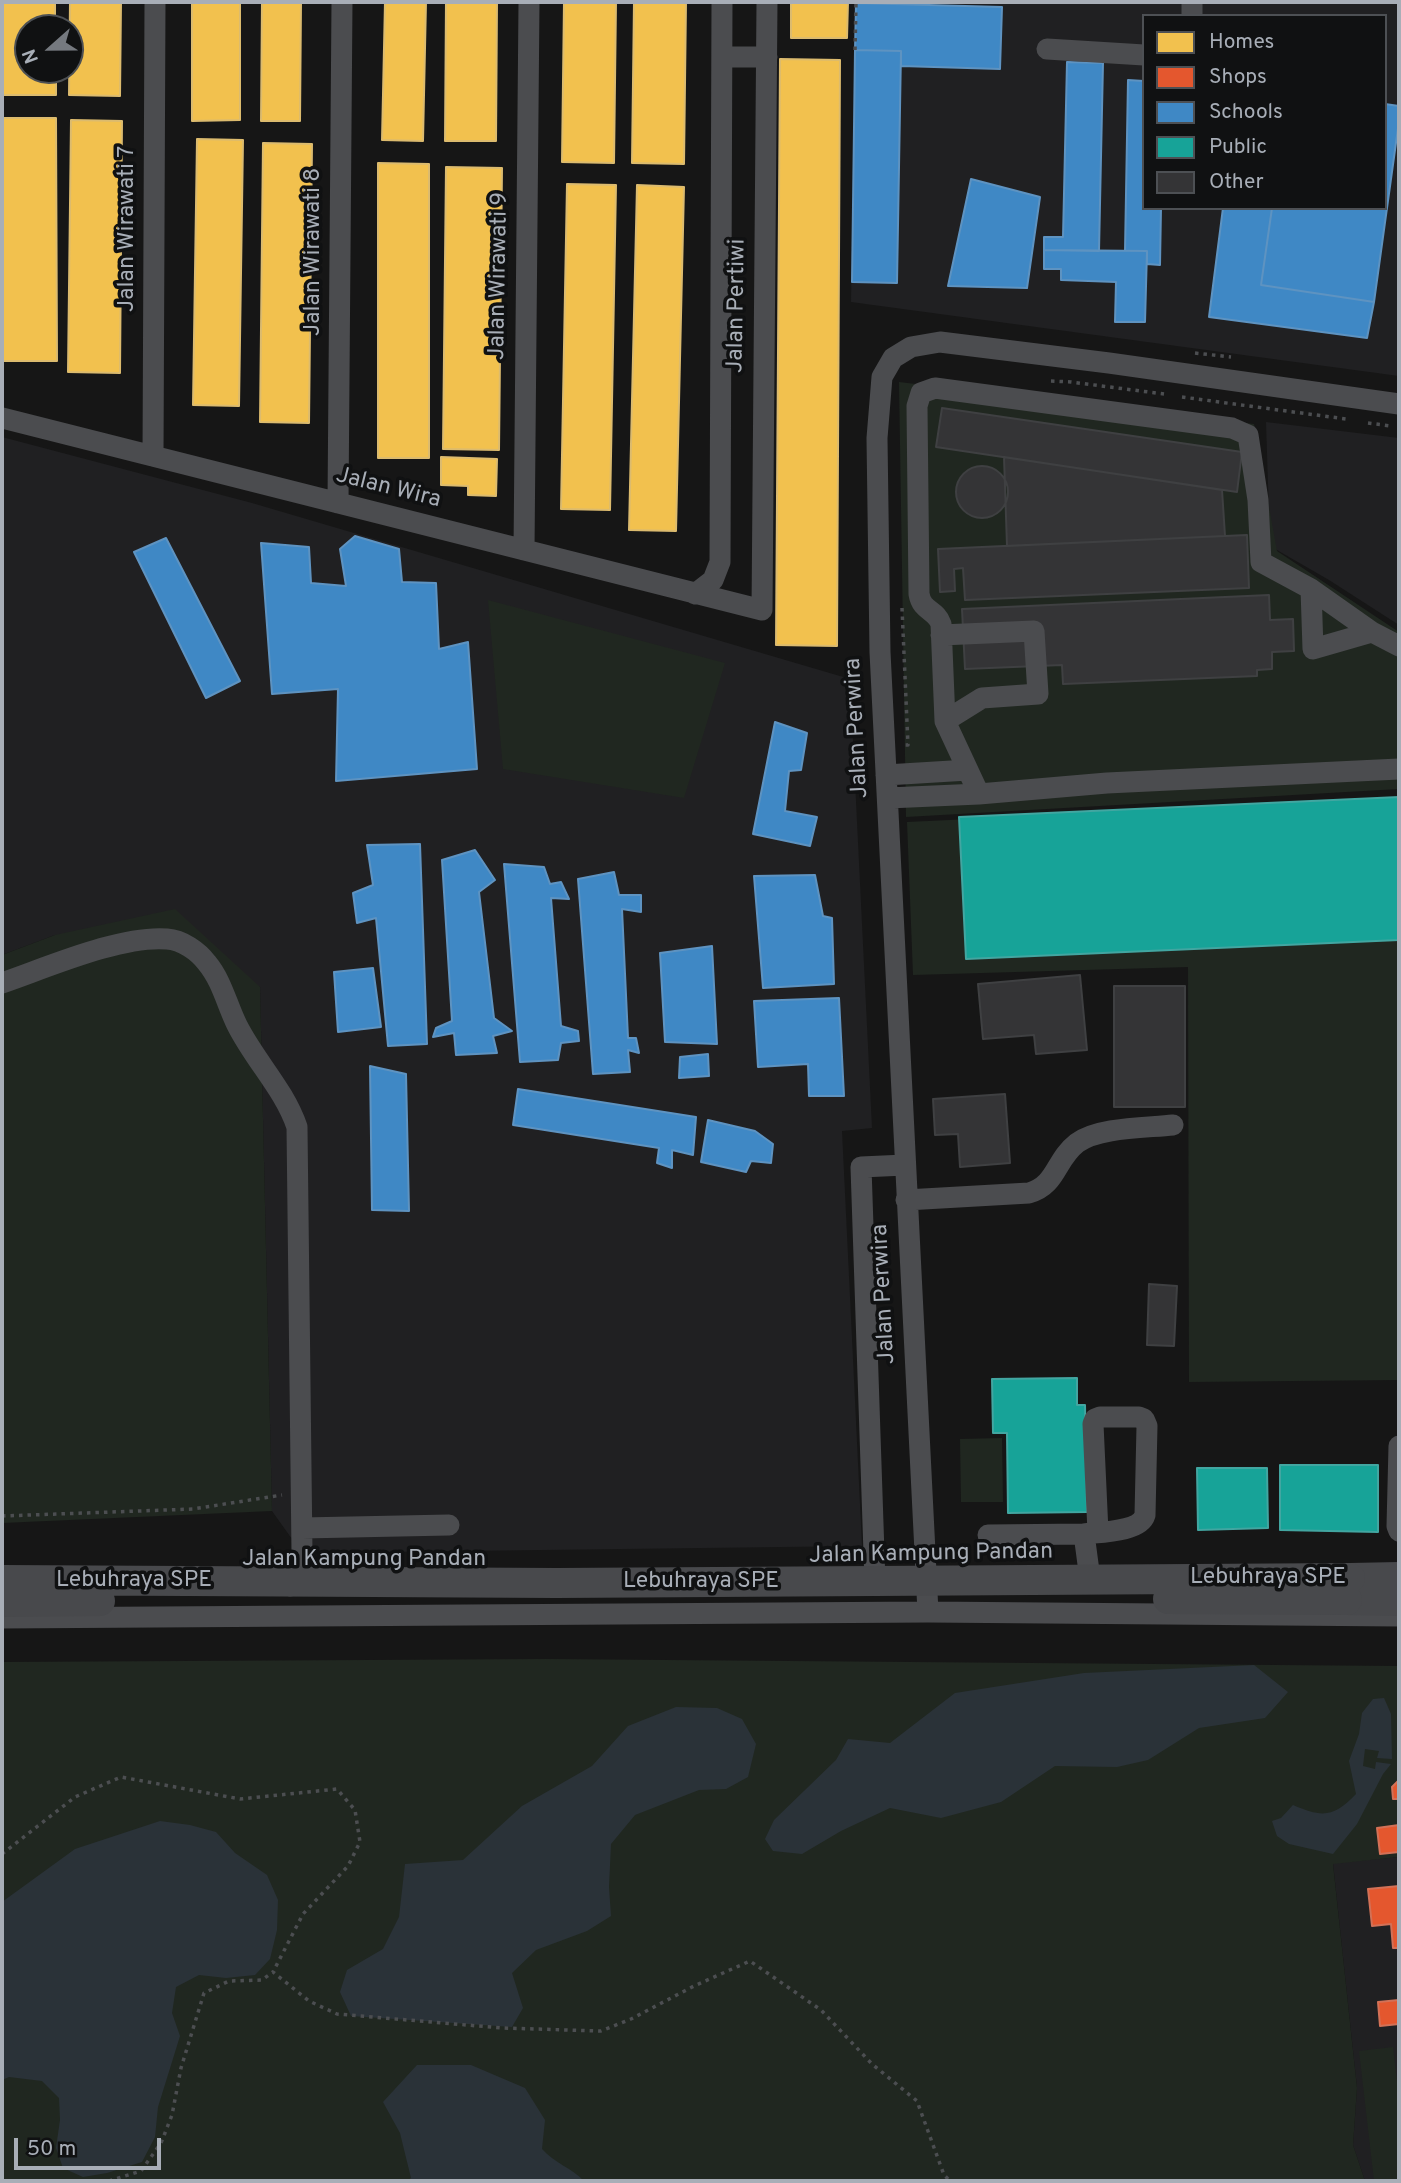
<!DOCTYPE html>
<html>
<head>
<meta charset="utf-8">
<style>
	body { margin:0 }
	#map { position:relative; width:1401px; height:2183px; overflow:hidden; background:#161616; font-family:Overpass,sans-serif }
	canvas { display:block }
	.frame { position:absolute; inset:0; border:4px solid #a8aeb7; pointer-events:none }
	.legend { position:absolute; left:1142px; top:14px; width:245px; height:196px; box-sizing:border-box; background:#101112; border:2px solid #4d5054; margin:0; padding:9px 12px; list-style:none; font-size:21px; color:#a8aeb7 }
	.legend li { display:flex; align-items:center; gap:14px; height:35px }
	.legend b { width:35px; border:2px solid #4d5054 }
	.north { position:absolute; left:14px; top:14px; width:70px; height:70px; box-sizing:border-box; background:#101112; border:2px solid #4d5054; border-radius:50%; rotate:249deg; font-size:19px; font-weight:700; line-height:28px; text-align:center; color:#a8aeb7 }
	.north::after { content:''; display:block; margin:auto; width:24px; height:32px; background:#75797f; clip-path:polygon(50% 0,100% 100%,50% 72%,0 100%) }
	.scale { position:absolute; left:14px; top:2138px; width:147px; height:32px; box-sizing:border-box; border:4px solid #a8aeb7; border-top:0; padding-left:9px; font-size:21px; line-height:24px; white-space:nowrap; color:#a8aeb7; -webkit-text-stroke:5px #101112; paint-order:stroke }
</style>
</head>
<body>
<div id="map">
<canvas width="1401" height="2183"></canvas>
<div class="frame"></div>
<ul class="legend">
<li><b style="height:19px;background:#f2c14e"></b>Homes</li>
<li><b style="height:19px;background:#e4572e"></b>Shops</li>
<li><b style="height:19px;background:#3f88c5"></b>Schools</li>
<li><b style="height:19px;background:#17a398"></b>Public</li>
<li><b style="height:19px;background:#343436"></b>Other</li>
</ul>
<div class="north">N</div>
<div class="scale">50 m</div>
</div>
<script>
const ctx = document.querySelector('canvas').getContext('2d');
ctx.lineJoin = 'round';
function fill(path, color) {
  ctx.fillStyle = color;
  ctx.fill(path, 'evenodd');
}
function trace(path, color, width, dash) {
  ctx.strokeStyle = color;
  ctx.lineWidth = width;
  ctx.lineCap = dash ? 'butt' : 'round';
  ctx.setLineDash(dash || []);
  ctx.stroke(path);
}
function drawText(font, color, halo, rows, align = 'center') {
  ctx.font = font + ' Overpass,sans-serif';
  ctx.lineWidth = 7;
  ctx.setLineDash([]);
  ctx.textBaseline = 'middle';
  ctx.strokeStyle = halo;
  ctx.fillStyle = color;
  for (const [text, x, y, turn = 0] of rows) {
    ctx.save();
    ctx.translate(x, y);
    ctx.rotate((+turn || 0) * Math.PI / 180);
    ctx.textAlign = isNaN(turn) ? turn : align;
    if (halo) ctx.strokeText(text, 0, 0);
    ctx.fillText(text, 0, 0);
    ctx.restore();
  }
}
const built = new Path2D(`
	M856 2H1399V376L851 302ZM1144 16H1385V208H1144Z
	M1266 422 1399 438V625L1329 580 1270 546Z
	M2 437 252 503 850 679 872 1128 842 1131 862 1546 302 1553 272 1511 260 987 55 935 2 955Z
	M1399 1857V2181H1365L1353 2145 1357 2088 1333 1863Z`);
const green = new Path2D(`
	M899 382 1254 424 1277 551 1399 632V789L906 817Z
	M488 600 725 663 684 798 503 769Z
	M1399 799V1380L1189 1382 1188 967 913 975 907 822Z
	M175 909 260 987 272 1511 2 1523V955L55 935Z
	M1002 1438 1003 1502H961L960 1439Z
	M546 1659 1399 1666V1780L1392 1787 1393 1799H1399V1825L1377 1828 1380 1854 1399 1852V1857L1333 1864 1357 2088 1353 2145 1365 2181H2V1662Z
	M1393 2047 1399 2099V2181H1374L1359 2051Z`);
const water = new Path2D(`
	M1254 1665 1288 1692 1265 1718 1199 1728 1148 1760 1117 1767 1055 1766 1001 1802 941 1818 890 1808 841 1831 802 1854 773 1851 765 1839 774 1820 836 1760 848 1739 890 1743 955 1693 1084 1673Z
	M1384 1698 1391 1714 1392 1759 1377 1758 1379 1751 1365 1749 1363 1766 1375 1769 1376 1762 1391 1764 1383 1774 1357 1824 1333 1854 1289 1844 1277 1836 1272 1821 1281 1818 1293 1805C1323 1818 1334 1817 1356 1794L1349 1761 1359 1734 1362 1713 1373 1699Z
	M676 1707 717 1708 742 1719 756 1744 748 1777 726 1789 699 1790 635 1815 611 1844 609 1887 611 1916 587 1931 536 1950 512 1973 523 2008 512 2027 351 2016 340 1992 347 1970 383 1949 399 1917 405 1864 463 1860 522 1806 592 1766 628 1726Z
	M160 1821 190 1825 216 1832 235 1853 267 1875 278 1900 277 1930 270 1959 255 1975 226 1978 199 1975 176 1987 172 2013 180 2036 158 2107 155 2137 142 2162 107 2173 83 2177 63 2168 56 2148 60 2120 59 2098 42 2081 9 2077 2 2080V1902L75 1849Z
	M417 2065H471L525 2088 545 2120 542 2149C554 2163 572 2168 584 2181H407L411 2178 400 2133 383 2102Z`);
const homes = new Path2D(`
	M2 2H55V28H28V70H56V95H2Z
	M70 2H121L120 96 69 95Z
	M192 2H240V120L192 121Z
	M262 2H301L300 121H261Z
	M385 2H426L423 141 382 140Z
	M446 2H497L496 141H445Z
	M564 2H616L614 163 562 162Z
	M634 2H686L684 164 632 163Z
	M791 2H848L847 38H791Z
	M780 59 840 60 837 646 776 645Z
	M2 118H56L57 361H2Z
	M71 120 122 121 120 373 68 372Z
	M197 139 243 140 239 406 193 405Z
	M263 143 312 144 309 423 260 422Z
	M378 163 429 164V458H378Z
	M446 167 502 168 499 450 443 449Z
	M567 184 616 185 610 510 561 509Z
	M637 185 684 187 676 531 629 530Z
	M441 457 497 459 496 496 468 495V486L441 485Z`);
const shops = new Path2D(`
	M1399 1780V1799H1393L1392 1787Z
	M1399 1825V1852L1380 1854 1377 1828Z
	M1399 1886V1948H1393L1391 1924 1372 1926 1368 1889Z
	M1399 2000V2024L1380 2026 1378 2002Z`);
const schools = new Path2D(`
	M856 3 1002 7 1000 69 901 66V51L855 50Z
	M855 50 901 51 897 283 852 282Z
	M1067 62 1103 63 1099 251 1044 250V237H1063Z
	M1128 80 1144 81V208H1161L1160 265 1147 264V251H1125Z
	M1385 104 1399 106V121L1374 302 1261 285 1272 208H1385Z
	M971 179 1040 197 1027 288 948 286Z
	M1223 208H1272L1261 285 1374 302 1367 338 1209 317Z
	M1044 250 1147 251 1145 322H1115L1116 282 1061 280V269H1044Z
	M355 536 399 549 402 582 436 583 439 649 468 642 477 769 336 781 338 689 272 694 261 543 309 547 311 583 346 586 340 549Z
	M166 538 240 681 206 698 134 552Z
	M775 722 807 733 801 770 789 771 785 811 817 817 810 846 753 834Z
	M420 844 427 1044 388 1046 376 918 357 923 353 893 373 885 367 845Z
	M475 850 495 880 479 892 494 1018 512 1031 493 1036 497 1053 456 1055 454 1033 433 1037 436 1028 452 1021 442 860Z
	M504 864 544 867 550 884 561 882 569 899 551 898 561 1026 578 1031 579 1041 561 1043 558 1060 520 1062Z
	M614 872 619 895H641V912L622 909 628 1038H636L639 1053 628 1050 630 1072 593 1074 578 879Z
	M815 875 823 916 832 918 834 984 763 988 754 876Z
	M712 946 717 1044 665 1042 660 953Z
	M373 968 381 1027 338 1032 334 972Z
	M839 998 844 1096H809L808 1064 758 1067 754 1001Z
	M708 1054 709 1076 679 1078 680 1057Z
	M370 1066 406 1074 409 1211 372 1210Z
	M518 1089 696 1117 693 1155 672 1150V1168L657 1163 659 1148 513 1125Z
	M708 1120 755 1131 773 1144 771 1163 751 1161 746 1172 701 1162Z`);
const public = new Path2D(`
	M1399 797V940L966 959 959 817Z
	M1077 1378V1405H1085L1087 1512 1008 1513 1007 1433H993L992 1379Z
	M1280 1465H1378V1532L1280 1530Z
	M1197 1468H1267L1268 1528 1198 1530Z`);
const building = new Path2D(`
	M942 408 1242 452 1237 492 936 447Z
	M1004 457 1222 490 1225 536 1007 546Z
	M956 492a26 26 0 1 1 52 0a26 26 0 1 1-52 0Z
	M1247 535 1249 588 965 600 963 568 954 569 955 591 940 592 938 549Z
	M1269 595 1270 620 1293 619 1294 651 1272 652V669L1257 670V676L1063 684 1062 665 965 669 962 609Z
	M1080 975 1087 1050 1036 1054 1034 1035 983 1039 978 984Z
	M1114 986H1185V1107H1114Z
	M1005 1094 1010 1163 960 1167 958 1134 935 1135 933 1099Z
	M1149 1284 1177 1286 1174 1346 1147 1345Z`);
const path = new Path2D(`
	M855 50 856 2
	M1195 353 1231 357
	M1051 381 1071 382 1164 394
	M1182 397 1346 419
	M1368 423 1391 426
	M902 608 908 745H905
	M2 1516 193 1509 282 1495
	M2 1854 75 1797 121 1777 240 1799 337 1789 355 1810 360 1842 348 1866 303 1914 273 1972
	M109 2181 141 2171 161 2143 172 2115 181 2068 204 1993 229 1981 262 1980 273 1972 309 2001 337 2014 502 2028 601 2031 631 2019 694 1986 750 1961 821 2010 872 2064 917 2101 944 2175 950 2181`);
const minor = new Path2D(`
	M1192 16V2
	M1047 49 1144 55
	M722 57H767
	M2 418 762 610 767 2
	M153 456 155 2
	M338 503 342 2
	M524 550 529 2
	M1311 589 1313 649 1372 632
	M695 594 713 580 720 562 722 2
	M941 635 1034 631 1038 694 982 698 945 721
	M1399 646 1372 632 1311 589 1261 562 1258 500 1248 435 1232 428 935 388 921 393 917 406 919 594C922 612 936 609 941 624L945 721 979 794 1107 783 1399 769
	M886 775 968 770
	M888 798 979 794
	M2 983C46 968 121 935 167 939 182 940 198 951 207 963 222 981 227 1005 237 1025 255 1061 284 1089 297 1127L302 1553 290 1586
	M906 1200 1029 1193C1057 1185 1055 1160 1077 1143 1098 1127 1146 1128 1173 1125
	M1399 1446 1397 1526 1399 1531
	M302 1528 449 1525
	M1084 1534 1090 1579
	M988 1535 1084 1534C1100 1532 1140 1532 1145 1515L1147 1426 1144 1419 1139 1417H1100L1095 1419 1093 1424 1098 1532
	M875 1583 861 1167 905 1165
	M928 1612 880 652 877 438 882 377 893 358 911 347 940 342 1109 363 1399 404
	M2 1618 928 1612 1399 1616`);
const highway = new Path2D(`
	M1350 1578 1399 1577
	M1347 1600 1399 1601`);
const highwayBridge = new Path2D(`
	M2 1580 557 1583 1350 1578
	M1168 1599 1347 1600
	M2 1602 100 1601`);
const streetNames = [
	["Jalan Wirawati 7",128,229,-90],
	["Jalan Wirawati 8",314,252,-90],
	["Jalan Wirawati 9",500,276,-89],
	["Jalan Pertiwi",738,306,-89],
	["Jalan Wira",388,489,14],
	["Jalan Perwira",858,728,-93],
	["Jalan Perwira",885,1294,-93],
	["Jalan Kampung Pandan",931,1555,-1],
	["Jalan Kampung Pandan",364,1560],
	["Lebuhraya SPE",1268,1578],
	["Lebuhraya SPE",134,1581],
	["Lebuhraya SPE",701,1582]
];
fill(built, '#202022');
fill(green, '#202720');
fill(water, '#2a3238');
fill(homes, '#f2c14e');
trace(homes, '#dcbb6e', 2);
fill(shops, '#e4572e');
trace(shops, '#d27157', 2);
fill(schools, '#3f88c5');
trace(schools, '#5e93c1', 2);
fill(public, '#17a398');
trace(public, '#42a6a1', 2);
fill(building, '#343436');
trace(building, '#3f4042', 2);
trace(path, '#4c4e51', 3.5, [3.5, 5]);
trace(minor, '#4b4c4f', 21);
trace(highway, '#48494c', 30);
trace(highwayBridge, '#48494c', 30);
drawText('23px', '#a8aeb7', '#101112', streetNames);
</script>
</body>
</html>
